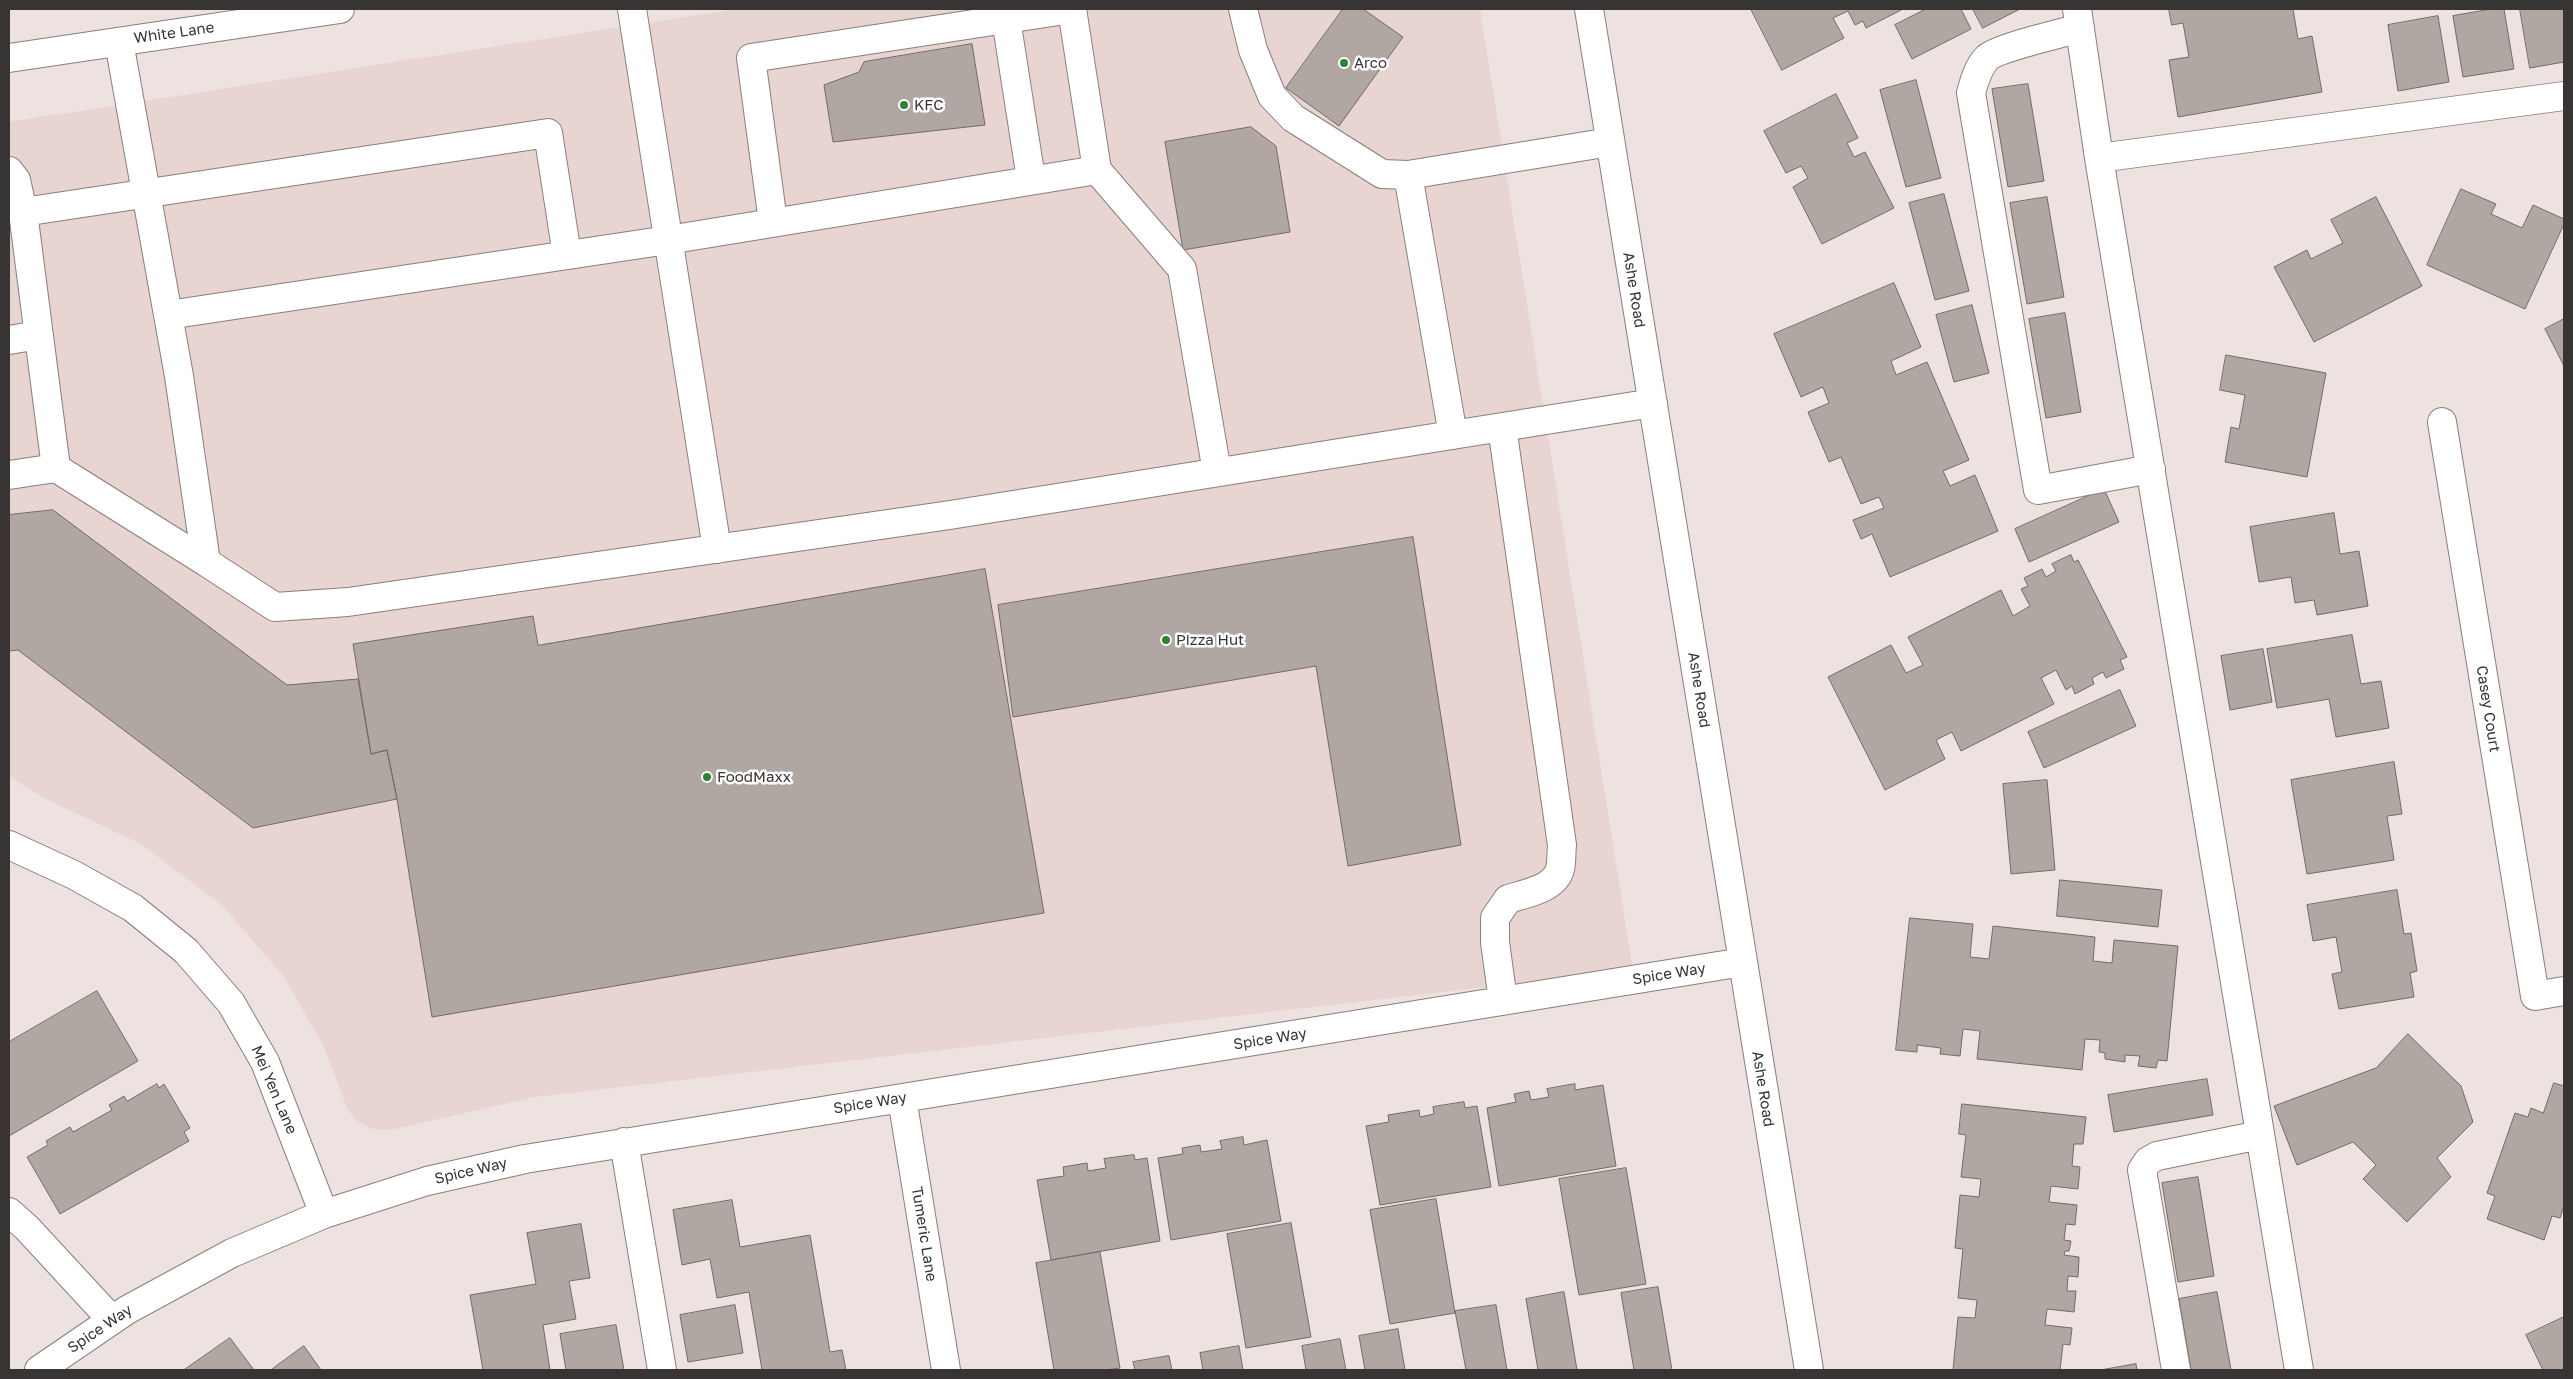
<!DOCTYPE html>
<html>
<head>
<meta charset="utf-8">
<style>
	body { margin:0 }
	#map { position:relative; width:2573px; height:1379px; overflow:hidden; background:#ede2e0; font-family:"Golos Text",sans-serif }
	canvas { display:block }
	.frame { position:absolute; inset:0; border:10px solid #383433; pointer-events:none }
</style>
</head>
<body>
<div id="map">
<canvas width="2573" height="1379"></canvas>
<div class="frame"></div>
</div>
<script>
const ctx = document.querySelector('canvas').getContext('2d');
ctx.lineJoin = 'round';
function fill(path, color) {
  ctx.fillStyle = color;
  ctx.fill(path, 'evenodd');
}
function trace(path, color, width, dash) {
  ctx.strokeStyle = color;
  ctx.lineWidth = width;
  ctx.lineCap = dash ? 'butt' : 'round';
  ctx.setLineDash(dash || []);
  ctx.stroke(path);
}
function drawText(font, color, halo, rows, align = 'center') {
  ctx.font = font + ' "Golos Text",sans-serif';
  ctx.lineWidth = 5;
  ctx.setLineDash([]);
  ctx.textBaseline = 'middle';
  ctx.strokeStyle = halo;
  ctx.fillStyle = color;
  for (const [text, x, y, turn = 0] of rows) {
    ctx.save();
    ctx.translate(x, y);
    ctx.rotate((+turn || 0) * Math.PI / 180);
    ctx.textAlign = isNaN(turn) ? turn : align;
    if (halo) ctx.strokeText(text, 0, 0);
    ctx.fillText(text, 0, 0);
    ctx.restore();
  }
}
const built = new Path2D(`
	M736 9H1480L1633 970 535 1097 390 1130 373 1129 358 1122 348 1110 323 1045 284 977 222 905 141 844 44 798 9 776V122Z`);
const building = new Path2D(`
	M1343 9H1363L1403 37 1339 126 1286 88Z
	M1751 9H1903L1866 28 1863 21 1855 25 1848 11 1833 18 1844 38 1782 70Z
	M1926 9H1961L1971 29 1912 59 1895 25Z
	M1973 9H2020L1983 28Z
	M2169 9H2293L2298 39 2312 36 2322 92 2178 117 2169 60 2189 57 2183 23 2172 25Z
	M2492 9H2504L2514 69 2463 77 2453 16Z
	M2520 9H2564V62L2530 68Z
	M2438 16 2449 82 2398 91 2388 25Z
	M972 44 985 125 833 142 824 85 859 72 864 62Z
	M1916 80 1941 178 1906 187 1880 90Z
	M2028 84 2044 181 2008 187 1992 89Z
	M1836 94 1858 138 1847 143 1854 157 1865 152 1894 208 1822 244 1793 187 1808 178 1801 166 1786 173 1764 131Z
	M1251 127 1276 146 1290 232 1183 250 1165 142Z
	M2461 189 2496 204 2491 214 2522 228 2533 205 2564 219V224L2525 309 2427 265Z
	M1944 194 1969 291 1935 300 1909 203Z
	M2047 197 2064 297 2027 304 2010 203Z
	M2376 197 2422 286 2314 342 2274 267 2307 250 2311 259 2343 243 2331 220Z
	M1894 283 1921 347 1891 361 1896 375 1927 362 1969 460 1943 471 1950 486 1975 475 1998 531 1890 577 1872 534 1861 539 1853 520 1884 508 1879 497 1861 504 1841 457 1829 462 1808 412 1829 403 1823 387 1801 397 1774 334Z
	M1972 305 1989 373 1954 382 1936 315Z
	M2065 313 2081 412 2046 418 2029 319Z
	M2564 319V366L2545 329Z
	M2226 355 2326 373 2307 477 2225 462 2231 427 2239 429 2245 395 2220 390Z
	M2104 489 2119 522 2029 562 2015 529Z
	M53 510 287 685 358 679 371 754 387 750 397 799 253 828 18 650 9 651V515Z
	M2334 513 2340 554 2359 551 2368 606 2317 615 2314 600 2295 603 2291 577 2259 582 2250 527Z
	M1413 537 1461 845 1348 866 1316 666 1013 717 998 605Z
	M2071 555 2074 562 2078 560 2127 657 2120 660 2124 669 2106 678 2103 672 2092 678 2094 684 2075 694 2072 686 2066 690 2056 670 2041 678 2054 704 1961 751 1952 732 1936 740 1945 759 1885 790 1828 677 1891 645 1906 673 1923 665 1908 637 2001 590 2013 616 2030 606 2021 589 2028 586 2024 578 2042 569 2046 577 2056 571 2052 564Z
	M985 569 1044 913 432 1017 397 799 387 750 371 754 353 644 533 616 538 645Z
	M2352 635 2361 684 2381 681 2389 728 2336 737 2329 699 2277 708 2267 649Z
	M2263 649 2272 702 2230 710 2221 656Z
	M2120 690 2136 726 2044 768 2028 732Z
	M2394 762 2402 814 2387 816 2394 860 2307 874 2291 780Z
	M2047 780 2055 870 2011 874 2003 784Z
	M2060 880 2162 890 2158 927 2057 916Z
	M2397 890 2404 934 2411 933 2417 971 2410 973 2414 997 2339 1009 2332 974 2342 972 2336 937 2313 941 2307 905Z
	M1910 918 1973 924 1970 957 1989 959 1993 926 2095 937 2093 961 2112 963 2114 940 2178 946 2167 1061 2158 1060 2156 1068 2138 1066 2140 1056 2125 1055V1062L2105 1059V1053L2099 1052 2100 1040 2085 1039 2082 1070 1977 1059 1980 1031 1963 1029 1960 1056 1940 1054 1941 1048 1917 1045V1052L1896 1050Z
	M97 991 138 1061 9 1136V1042Z
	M2408 1034 2461 1086 2473 1122 2437 1158 2451 1177 2407 1222 2363 1179 2376 1165 2353 1142 2297 1165 2274 1106 2376 1068Z
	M2207 1079 2213 1115 2114 1132 2108 1095Z
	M2554 1083 2564 1086V1206L2560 1218 2552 1216 2544 1240 2487 1219 2495 1196 2487 1193 2515 1113 2528 1117 2531 1108 2543 1113Z
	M157 1084 159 1088 164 1084 190 1128 184 1132 189 1141 60 1214 27 1157 48 1145 46 1141 70 1127 73 1132 112 1110 109 1105 124 1096 127 1101Z
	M1575 1084V1090L1603 1085 1616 1166 1499 1186 1487 1108 1516 1102 1514 1094 1529 1091 1531 1100 1549 1097 1547 1089Z
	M1464 1102 1465 1108 1477 1106 1491 1187 1380 1205 1366 1126 1389 1122 1388 1115 1419 1110 1420 1117 1434 1114 1433 1107Z
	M1962 1104 2086 1117 2083 1144H2074L2072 1166 2080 1167 2078 1189 2051 1186 2049 1202 2077 1205 2075 1225 2066 1224 2064 1240 2071 1241 2069 1251H2065L2064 1255 2079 1257 2078 1277 2068 1276 2067 1291H2076L2074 1312 2047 1309 2045 1325 2072 1328 2070 1345 2063 1344 2060 1370H1953L1958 1317 1975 1318 1977 1300 1958 1298 1963 1249 1955 1248 1960 1195 1979 1197 1981 1179 1961 1177 1966 1135 1959 1134Z
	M1243 1137 1244 1145 1267 1140 1281 1221 1171 1240 1158 1158 1183 1154 1182 1148 1200 1145 1201 1152 1222 1149 1220 1141Z
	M1134 1155 1135 1160 1147 1158 1160 1241 1051 1260 1037 1180 1064 1176 1063 1167 1087 1163 1088 1171 1106 1168 1104 1159Z
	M1626 1168 1646 1284 1579 1295 1559 1179Z
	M2198 1177 2214 1276 2178 1282 2162 1183Z
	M1436 1199 1455 1313 1390 1324 1370 1210Z
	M732 1200 740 1247 810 1235 830 1352 842 1350 846 1370H762L749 1292 717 1298 710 1259 682 1265 673 1210Z
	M1291 1223 1311 1337 1246 1348 1227 1234Z
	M581 1224 590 1278 569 1281 576 1319 543 1325 550 1370H483L470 1295 536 1284 527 1233Z
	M1100 1252 1120 1368 1105 1370H1054L1036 1263Z
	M1658 1287 1672 1370H1634L1621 1293Z
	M1564 1292 1577 1370H1538L1526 1299Z
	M2217 1292 2231 1370H2191L2179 1299Z
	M735 1305 743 1353 688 1362 680 1315Z
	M1496 1305 1507 1370H1466L1455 1311Z
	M2564 1317V1370H2543L2526 1335Z
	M616 1325 624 1370H566L560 1334Z
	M1398 1329 1405 1370H1365L1359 1336Z
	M230 1338 254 1370H184Z
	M1340 1339 1346 1370H1306L1302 1346Z
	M304 1346 321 1370H271Z
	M1239 1346 1243 1370H1203L1200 1353Z
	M1169 1356 1172 1370H1135L1133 1362Z
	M2136 1364 2137 1370H2101Z`);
const minor = new Path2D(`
	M632 9 717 549
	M1243 9 1253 50 1272 96 1293 118 1382 174 1408 175 1610 142
	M1589 9 1809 1370
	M2077 9 2099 158 2299 1370
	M1006 19 1072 9 1097 170
	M2080 28C2063 33 1997 48 1987 58 1978 67 1974 82 1971 93L2038 490 2151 469
	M119 42 179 376 206 562 275 607 348 602 950 515 1653 403
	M2099 158 2564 96
	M9 171 16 180 23 212
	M1408 175 1453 435
	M773 222 751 58 1006 19 1031 179
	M168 315 668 240 1097 170 1182 269 1217 472
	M9 340 39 335
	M2442 422 2535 996 2564 991
	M1502 427 1562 845C1561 853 1562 861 1560 869 1555 889 1524 894 1508 899L1495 918V942L1503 1001
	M56 468 23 212 548 133 567 255
	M9 475 56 468 206 562
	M9 845 74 875 133 908 186 951 231 1003 265 1062 324 1214
	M902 1098 946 1370
	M624 1142 662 1370
	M9 1212 27 1228 112 1320
	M39 1370 127 1310 232 1253 324 1214 427 1181 525 1159 1743 962
	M2176 1370 2142 1170 2148 1161 2157 1156 2260 1135`);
const major = new Path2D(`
	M9 58 340 9`);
const markers = [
	[1344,63,5,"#2f822f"],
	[904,105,5,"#2f822f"],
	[1166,640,5,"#2f822f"],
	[707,777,5,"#2f822f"]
];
const streetNames = [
	["White Lane",174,33,-8],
	["Ashe Road",1634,290,81],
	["Ashe Road",1699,690,81],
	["Casey Court",2488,709,81],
	["Spice Way",1669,974,-9],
	["Spice Way",1270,1039,-9],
	["Ashe Road",1763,1089,81],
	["Mei Yen Lane",274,1090,67],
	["Spice Way",870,1103,-9],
	["Spice Way",471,1171,-13],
	["Tumeric Lane",924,1234,81],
	["Spice Way",100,1329,-34]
];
const poiNames = [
	["Arco",1354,63],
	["KFC",914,105],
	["Pizza Hut",1176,640],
	["FoodMaxx",717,777]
];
fill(built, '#e8d4d1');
fill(building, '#b0a7a2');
trace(building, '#736b66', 1);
trace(minor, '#897f7d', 30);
trace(major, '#897f7d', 30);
trace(minor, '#fff', 28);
trace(major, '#fff', 28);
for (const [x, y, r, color] of markers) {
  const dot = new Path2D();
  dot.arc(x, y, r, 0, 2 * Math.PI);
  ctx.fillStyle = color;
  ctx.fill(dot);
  trace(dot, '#fff', 2);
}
drawText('15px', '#383433', '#fff', streetNames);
drawText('15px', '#383433', '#fff', poiNames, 'left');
</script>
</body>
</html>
